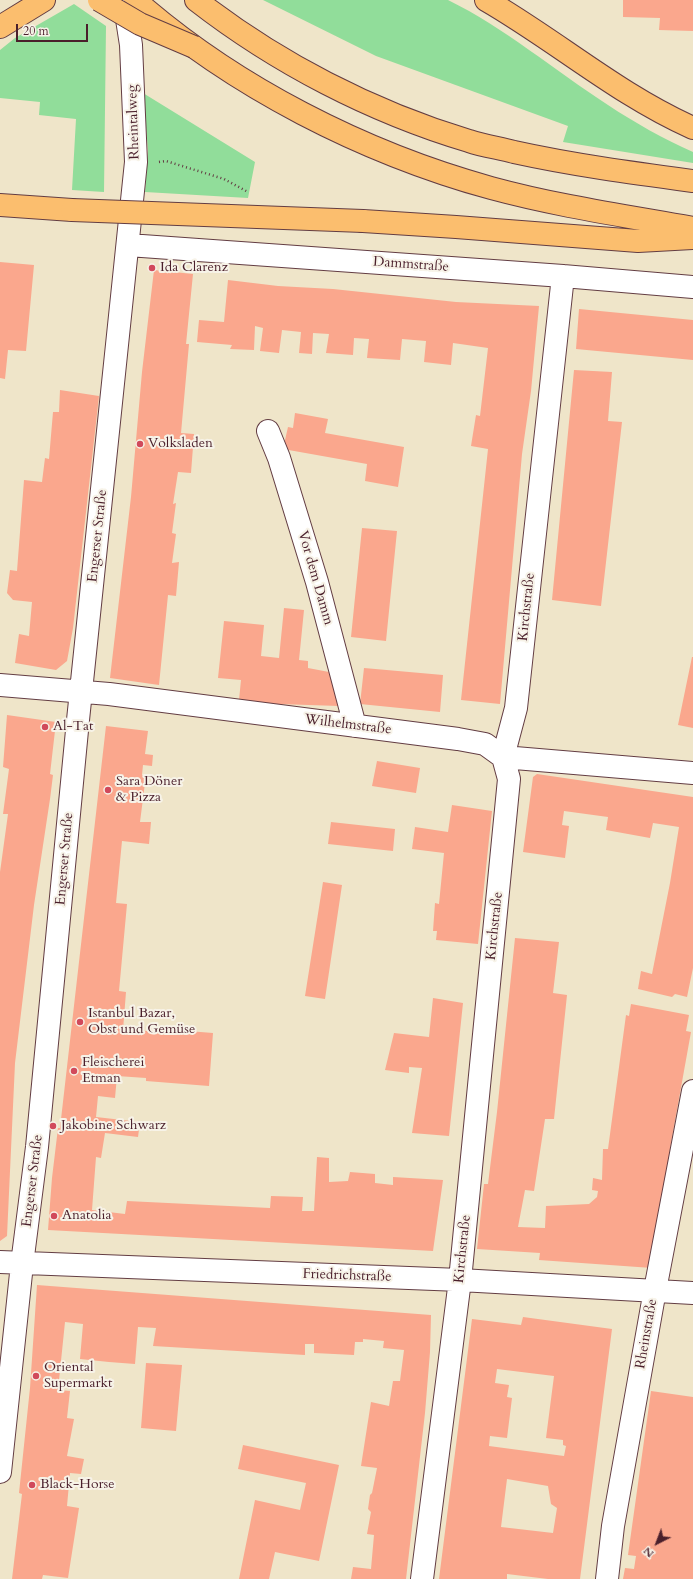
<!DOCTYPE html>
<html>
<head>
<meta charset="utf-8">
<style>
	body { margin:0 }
	#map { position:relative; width:693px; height:1579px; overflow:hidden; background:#efe5c9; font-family:Cardo,serif }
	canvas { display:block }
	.north { position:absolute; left:637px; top:1523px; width:40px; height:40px; -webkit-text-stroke:3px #f7f3e8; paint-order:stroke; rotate:222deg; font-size:11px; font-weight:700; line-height:16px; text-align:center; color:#4a1f2b }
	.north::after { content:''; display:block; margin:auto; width:14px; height:18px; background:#4a1f2b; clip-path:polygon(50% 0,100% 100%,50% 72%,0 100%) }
	.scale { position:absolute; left:16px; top:24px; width:72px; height:18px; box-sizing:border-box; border:2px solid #4a1f2b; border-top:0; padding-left:5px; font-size:12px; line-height:14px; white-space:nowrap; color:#4a1f2b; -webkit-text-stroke:3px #f7f3e8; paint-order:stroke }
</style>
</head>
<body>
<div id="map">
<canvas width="693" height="1579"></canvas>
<div class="north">N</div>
<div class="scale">20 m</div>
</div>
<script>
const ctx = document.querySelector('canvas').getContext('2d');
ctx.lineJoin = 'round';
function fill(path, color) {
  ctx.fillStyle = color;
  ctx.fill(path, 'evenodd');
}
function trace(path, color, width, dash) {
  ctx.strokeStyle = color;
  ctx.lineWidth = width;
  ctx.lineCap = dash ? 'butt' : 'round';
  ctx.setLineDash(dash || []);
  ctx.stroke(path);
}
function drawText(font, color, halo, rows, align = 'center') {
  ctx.font = font + ' Cardo,serif';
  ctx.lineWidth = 4;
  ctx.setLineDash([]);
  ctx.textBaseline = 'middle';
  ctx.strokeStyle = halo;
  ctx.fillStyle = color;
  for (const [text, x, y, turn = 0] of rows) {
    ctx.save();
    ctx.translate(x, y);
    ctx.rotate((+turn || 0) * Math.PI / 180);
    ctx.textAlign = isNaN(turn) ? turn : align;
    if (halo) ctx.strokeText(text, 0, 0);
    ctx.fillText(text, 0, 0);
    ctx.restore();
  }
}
const green = new Path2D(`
	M263 0H448C505 28 554 70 608 105 635 123 664 139 693 152V163L563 142 568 126 376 56Z
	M74 4 106 26 104 192 72 190 76 119 39 115 40 102 0 98V50L15 38Z
	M143 93 255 162 248 198 145 192 148 150Z`);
const building = new Path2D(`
	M623 0H693V31L659 30 660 18 623 17Z
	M0 262 34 265 26 351 8 350 5 379 0 378Z
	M154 270 193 274 186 344H189L181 433 194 434 191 473 178 472 173 504 176 503 172 533 176 534 172 563 179 562 176 596 168 595 159 685 110 678 131 497 142 372Z
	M228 280 278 286 333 289 456 302 539 306 531 391 522 454 500 704 461 700 488 449 471 446 476 415 480 416 488 348 453 343 451 365 424 362 426 341 402 339 400 360 367 358 369 339 354 338 353 355 326 353 329 334 313 333 312 354 299 353 301 332 282 330 279 353 260 351 263 328 255 326 254 350 230 349 232 345 197 342 199 320 224 322Z
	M579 309 693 320V360L576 349Z
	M574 370 612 372 608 421 622 422 601 606 552 600Z
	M60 390 99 396 73 628 67 661 56 670 15 663 19 634 29 636 32 602 13 600 7 593 10 570 17 571 24 480 42 482 45 458 49 459 53 412H59Z
	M295 413 328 419 325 433 404 447 398 487 365 481 367 464 283 449 288 427 293 428Z
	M362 528 397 531 386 641 351 637Z
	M284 608 304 610 299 660 308 661V668L329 672 339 706 278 704 239 700 241 680 218 678 224 621 264 625 261 656 279 658Z
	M692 657H693V728L678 725Z
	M364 668 443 675 440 712 360 704Z
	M7 715 56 722 50 774 53 775 50 799 34 905 15 1063 7 1236 0 1241V872L8 814H3L9 769 3 767Z
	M106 726 148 731 145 754 153 755 152 766 143 765 142 775H146L140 822H151L149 844 122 841 116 903 127 904 119 991 126 992 123 1030 150 1031V1028L213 1033 209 1086 146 1081V1078L117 1076 115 1098 98 1096 96 1117 140 1122 138 1137 105 1133 101 1158 96 1157 92 1210 125 1214 127 1201 270 1208 271 1196 303 1197 302 1211H314L317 1157 329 1158V1182L348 1181 350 1172 375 1174V1183L393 1185V1177L443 1180 433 1251 48 1230 52 1178 58 1128H60Z
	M377 761 420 768 416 793 372 786Z
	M537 774 693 797V968L687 997 675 994 672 997 638 989 641 971 652 974 670 883 679 827 653 823 650 838 606 830 608 817 564 811 562 825 569 826 565 858 523 852 533 777Z
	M452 805 492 811 478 944 436 940 437 931H433L435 903 439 904 444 853 412 849 415 827 448 832Z
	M331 822 395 829 393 851 328 844Z
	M323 882 342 885 325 999 305 996Z
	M515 938 559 942 553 993 567 995 554 1119H545L534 1191 525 1190 518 1227 545 1228 546 1206 589 1204 597 1197 598 1191 592 1190 593 1178 602 1180 603 1149H608L626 1015 629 1016 631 1004 689 1015 686 1031 691 1032 671 1143 652 1268 539 1260 540 1253 477 1249 484 1184H488L497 1112Z
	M433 998 463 1003 449 1136 412 1133 422 1068 409 1067V1073L385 1070 394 1033 429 1037Z
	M37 1285 431 1315 430 1352 425 1413 406 1579H351L353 1567 371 1569 374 1535 367 1534 371 1512 368 1509 370 1495 372 1493 377 1468 361 1466 371 1402 389 1406 393 1381H400L404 1350 383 1348 384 1341 363 1339V1342H355L354 1355 314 1353V1344H305V1355L153 1346 156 1328 138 1327 135 1364 109 1362 80 1359 83 1324 65 1322 58 1390 70 1391 67 1418 74 1419 67 1456 84 1459 81 1474 70 1473 67 1506 79 1508 68 1578 43 1575 42 1579H12L22 1494 19 1493 30 1388Z
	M523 1317 612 1329 580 1579H548L507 1574V1579H439L472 1319 521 1325ZM497 1369 554 1376 546 1438 563 1440V1445L566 1446 564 1456 489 1446 490 1436 507 1438 512 1398 507 1397 509 1385 495 1383ZM507 1479 548 1486 551 1504 557 1508 553 1533 501 1527Z
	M146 1363 182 1365 176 1431 141 1428Z
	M651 1391 693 1397V1579H623L625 1568 634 1569 636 1556 628 1555Z
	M243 1445 339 1465 319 1561 275 1552 269 1579H239L255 1500 300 1510 306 1483 238 1469Z`);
const path = new Path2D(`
	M159 162 166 161 224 179 248 192`);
const minor = new Path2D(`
	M128 245 563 276 693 287
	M268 431 279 458 317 582 355 726
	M0 685 109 694 458 739 485 744 503 757 693 773
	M0 1262 460 1280 693 1293
	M0 1472 22 1264 37 1147 78 720 136 162 131 45 124 0
	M422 1579 460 1280 509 779 503 757 516 708 563 276
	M607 1579 613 1526 655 1290 693 1091`);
const highway = new Path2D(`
	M135 0C234 87 364 153 491 188 557 206 626 216 693 228
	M196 0C277 63 372 112 469 141 484 146 499 148 514 152 573 165 633 173 693 181
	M486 0C557 41 617 94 693 128
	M0 27 44 0
	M0 205 72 210
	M363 221 456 227 638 241 693 238`);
const highwayBridge = new Path2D(`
	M99 0 140 24 194 47
	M72 210 363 221`);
const markers = [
	[152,268,4,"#d1495b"],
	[140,444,4,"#d1495b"],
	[45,727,4,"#d1495b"],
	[108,790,4,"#d1495b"],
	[80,1022,4,"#d1495b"],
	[74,1071,4,"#d1495b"],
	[53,1126,4,"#d1495b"],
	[54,1216,4,"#d1495b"],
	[36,1376,4,"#d1495b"],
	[32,1485,4,"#d1495b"]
];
const streetNames = [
	["Rheintalweg",134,122,-92],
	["Dammstraße",411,265,4],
	["Engerser Straße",98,536,-84],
	["Vor dem Damm",315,578,74],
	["Kirchstraße",527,607,-84],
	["Wilhelmstraße",348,725,7],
	["Engerser Straße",65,859,-85],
	["Kirchstraße",495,926,-84],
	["Engerser Straße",33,1181,-83],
	["Kirchstraße",463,1249,-84],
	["Friedrichstraße",347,1276,2],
	["Rheinstraße",647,1334,-80]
];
const poiNames = [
	["Ida Clarenz",160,268],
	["Volksladen",148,444],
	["Al-Tat",53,727],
	["Sara Döner",116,782],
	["& Pizza",116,798],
	["Istanbul Bazar,",88,1014],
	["Obst und Gemüse",88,1030],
	["Fleischerei",82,1063],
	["Etman",82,1079],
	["Jakobine Schwarz",61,1126],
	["Anatolia",62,1216],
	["Oriental",44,1368],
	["Supermarkt",44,1384],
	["Black-Horse",40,1485]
];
fill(green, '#91dd9a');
fill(building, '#faa78d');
trace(minor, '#633d43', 24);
trace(highway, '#633d43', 24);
trace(path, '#633d43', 2.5, [1, 3]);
trace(minor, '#fff', 22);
trace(highway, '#fbbe6e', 22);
trace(highwayBridge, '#633d43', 24, []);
trace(highwayBridge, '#fbbe6e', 22);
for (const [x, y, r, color] of markers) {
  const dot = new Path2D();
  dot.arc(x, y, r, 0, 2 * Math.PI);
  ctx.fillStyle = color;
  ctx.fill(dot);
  trace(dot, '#f7f3e8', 1.5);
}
drawText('14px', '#4a1f2b', '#f7f3e8', streetNames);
drawText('14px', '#4a1f2b', '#f7f3e8', poiNames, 'left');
</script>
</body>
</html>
